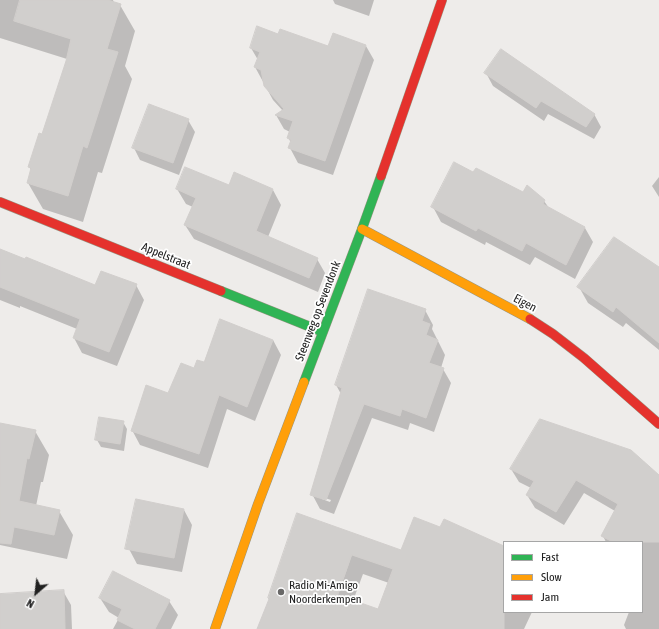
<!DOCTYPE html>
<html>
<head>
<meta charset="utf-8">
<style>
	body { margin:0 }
	#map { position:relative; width:659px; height:629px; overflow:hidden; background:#eeecea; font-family:"Asap Condensed",sans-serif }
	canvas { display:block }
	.legend { position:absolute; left:503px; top:541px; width:140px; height:72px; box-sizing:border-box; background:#fff; border:1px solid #a6a6a6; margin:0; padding:5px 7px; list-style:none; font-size:12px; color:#212121 }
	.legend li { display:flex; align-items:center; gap:8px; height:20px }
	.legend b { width:20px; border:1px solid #a6a6a6 }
	.north { position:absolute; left:16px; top:573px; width:40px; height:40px; -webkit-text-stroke:3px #fff; paint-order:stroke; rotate:208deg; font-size:11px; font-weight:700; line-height:16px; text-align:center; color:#212121 }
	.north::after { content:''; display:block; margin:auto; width:14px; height:18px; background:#212121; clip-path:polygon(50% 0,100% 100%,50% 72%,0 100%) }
</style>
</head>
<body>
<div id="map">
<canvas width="659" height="629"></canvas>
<ul class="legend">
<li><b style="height:5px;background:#30b455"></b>Fast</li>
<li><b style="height:5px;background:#ff9f0a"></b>Slow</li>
<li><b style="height:5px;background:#e5322d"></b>Jam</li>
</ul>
<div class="north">N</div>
</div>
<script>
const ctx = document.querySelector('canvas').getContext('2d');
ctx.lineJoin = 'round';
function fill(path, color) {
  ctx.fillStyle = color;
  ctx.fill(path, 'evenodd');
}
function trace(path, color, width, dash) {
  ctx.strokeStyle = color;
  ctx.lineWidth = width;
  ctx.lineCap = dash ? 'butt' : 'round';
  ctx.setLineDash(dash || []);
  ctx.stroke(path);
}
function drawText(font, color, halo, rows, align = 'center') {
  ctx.font = font + ' "Asap Condensed",sans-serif';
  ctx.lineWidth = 3.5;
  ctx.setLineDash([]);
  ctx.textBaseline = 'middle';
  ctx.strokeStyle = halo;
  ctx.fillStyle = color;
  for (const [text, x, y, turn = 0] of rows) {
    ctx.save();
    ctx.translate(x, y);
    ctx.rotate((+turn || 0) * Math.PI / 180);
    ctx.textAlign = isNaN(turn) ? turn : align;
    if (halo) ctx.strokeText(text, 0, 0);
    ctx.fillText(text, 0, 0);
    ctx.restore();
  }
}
const shadow = new Path2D(`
	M0 0H113L114 3 120 5 135 31 125 66 132 79 102 173 98 172 83 222 43 209 28 183 32 171 29 167 43 135 67 59 0 38Z
	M333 0H374L369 16 335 4Z
	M278 36 328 48 366 46 374 60 333 175 298 163 290 148 291 143 288 137 290 132 284 129 276 115 283 111 273 100 255 67 258 60 251 48Z
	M486 73 594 114 601 127 594 139 548 114 544 121 493 86Z
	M188 120 195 132 179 175 140 160 134 148Z
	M474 173 544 201 549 208 585 228 593 242 575 279 535 257 530 265 486 242 485 245 441 222 433 207Z
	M659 177V197L652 186Z
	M229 186 273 190 281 205 268 237 317 259 325 273 318 292 194 239 185 225 193 207 186 204 177 189Z
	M0 250 96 287 136 285 144 300 117 366 82 353 74 338 77 329 20 306V308L0 300Z
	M659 269V350L626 323 623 327 588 303 579 287Z
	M425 310 433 325 432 329 445 355 441 368 443 369 451 383 434 432 410 423 408 430 372 418 334 514 320 509 312 494 341 394 336 385ZM322 497 331 500 330 502 322 499Z
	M273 340 281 355 255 421 227 409 208 468 140 445 132 430 194 370Z
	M123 422 127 429 124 451 101 447 97 440Z
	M0 424 35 431 49 455 43 482H41L36 506 59 511 73 535 67 559 0 545Z
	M511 469 659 476V629H626L624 625 629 612H642V542H606L603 536 615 511 584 493 564 525 535 508 527 495 531 488 519 482Z
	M184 510 192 525 182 572 137 564 129 549Z
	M298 515 401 552 441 528 504 547V612H532L524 629H258L270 600ZM363 574 389 583 378 610 353 601Z
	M63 591 71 605 72 629H0V596Z
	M100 598 169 601 178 615 171 629H113L119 618 109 612Z`);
const building = new Path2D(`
	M20 0H108L121 4 107 49 118 52 87 148 83 146 68 196 27 183 31 168 28 167 39 133 42 134 66 61 71 39 14 21Z
	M257 26 278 34 280 29 328 46 333 33 366 45 325 161 288 148 291 140 287 138 293 121 275 115 284 109 264 86 261 70 254 67 260 52 250 48Z
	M501 49 595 114 586 127 541 101 536 108 484 73Z
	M149 104 189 119 173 163 132 148Z
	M454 162 473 172 476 168 523 192 527 185 545 200 543 204 585 227 566 265 526 243 522 251 478 228 476 231 431 207Z
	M185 167 229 185 234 172 273 189 256 231 318 258 309 278 184 225 196 198 176 189Z
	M614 237 659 267V343L616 307 613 312 577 287Z
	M0 249 25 259 26 257 95 285 101 271 137 284 109 352 73 338 80 319 0 287Z
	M368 289 426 309 422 321 430 324 426 335 438 340 429 363 444 368 426 418 402 409 400 416 364 404 326 500 310 495 342 388 335 385Z
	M220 319 273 340 247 407 219 395 199 454 131 431 146 385 168 393 181 363 194 368 197 360 204 362Z
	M99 417 124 421 120 444 95 440Z
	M540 419 631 450 659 475V542H613L601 536 618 504 576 480 556 512 526 495 534 481 510 469Z
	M0 423 36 430 29 459 27 458 19 501 60 510 54 535 14 527 11 544 0 543Z
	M136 499 184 509 174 558 125 549Z
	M297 513 401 550 414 517 440 527 444 519 504 546V629H257L269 599 268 598ZM352 555 393 569 378 609 338 595Z
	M113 571 170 600 155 629H135L117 620 122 609 99 598Z
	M64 590 65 629H0V594Z`);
const fast = new Path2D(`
	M221 291 323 332
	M304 382 362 229 381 176`);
const slow = new Path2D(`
	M362 229 530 319
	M215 629 258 504 304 382`);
const jam = new Path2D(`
	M381 176 442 0
	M0 202 221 291
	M530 319 553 334 584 358 659 424`);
const markers = [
	[281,592,4,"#696867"]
];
const streetNames = [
	["Appelstraat",166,256,22],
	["Eigen",525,303,28],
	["Steenweg op Sevendonk",318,311,-69]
];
const poiNames = [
	["Radio Mi-Amigo",289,585],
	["Noorderkempen",289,599]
];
fill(shadow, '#0003');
fill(building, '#d1cfcd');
trace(building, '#d1cecc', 1);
trace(fast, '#989683', 10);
trace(slow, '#989683', 10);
trace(jam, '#989683', 10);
trace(fast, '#30b455', 9);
trace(slow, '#ff9f0a', 9);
trace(jam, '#e5322d', 9);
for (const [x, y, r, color] of markers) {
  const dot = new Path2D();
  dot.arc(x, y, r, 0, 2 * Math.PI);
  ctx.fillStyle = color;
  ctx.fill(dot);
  trace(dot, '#fff', 1.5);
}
drawText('12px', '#212121', '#fff', streetNames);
drawText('12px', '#212121', '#fff', poiNames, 'left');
</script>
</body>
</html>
